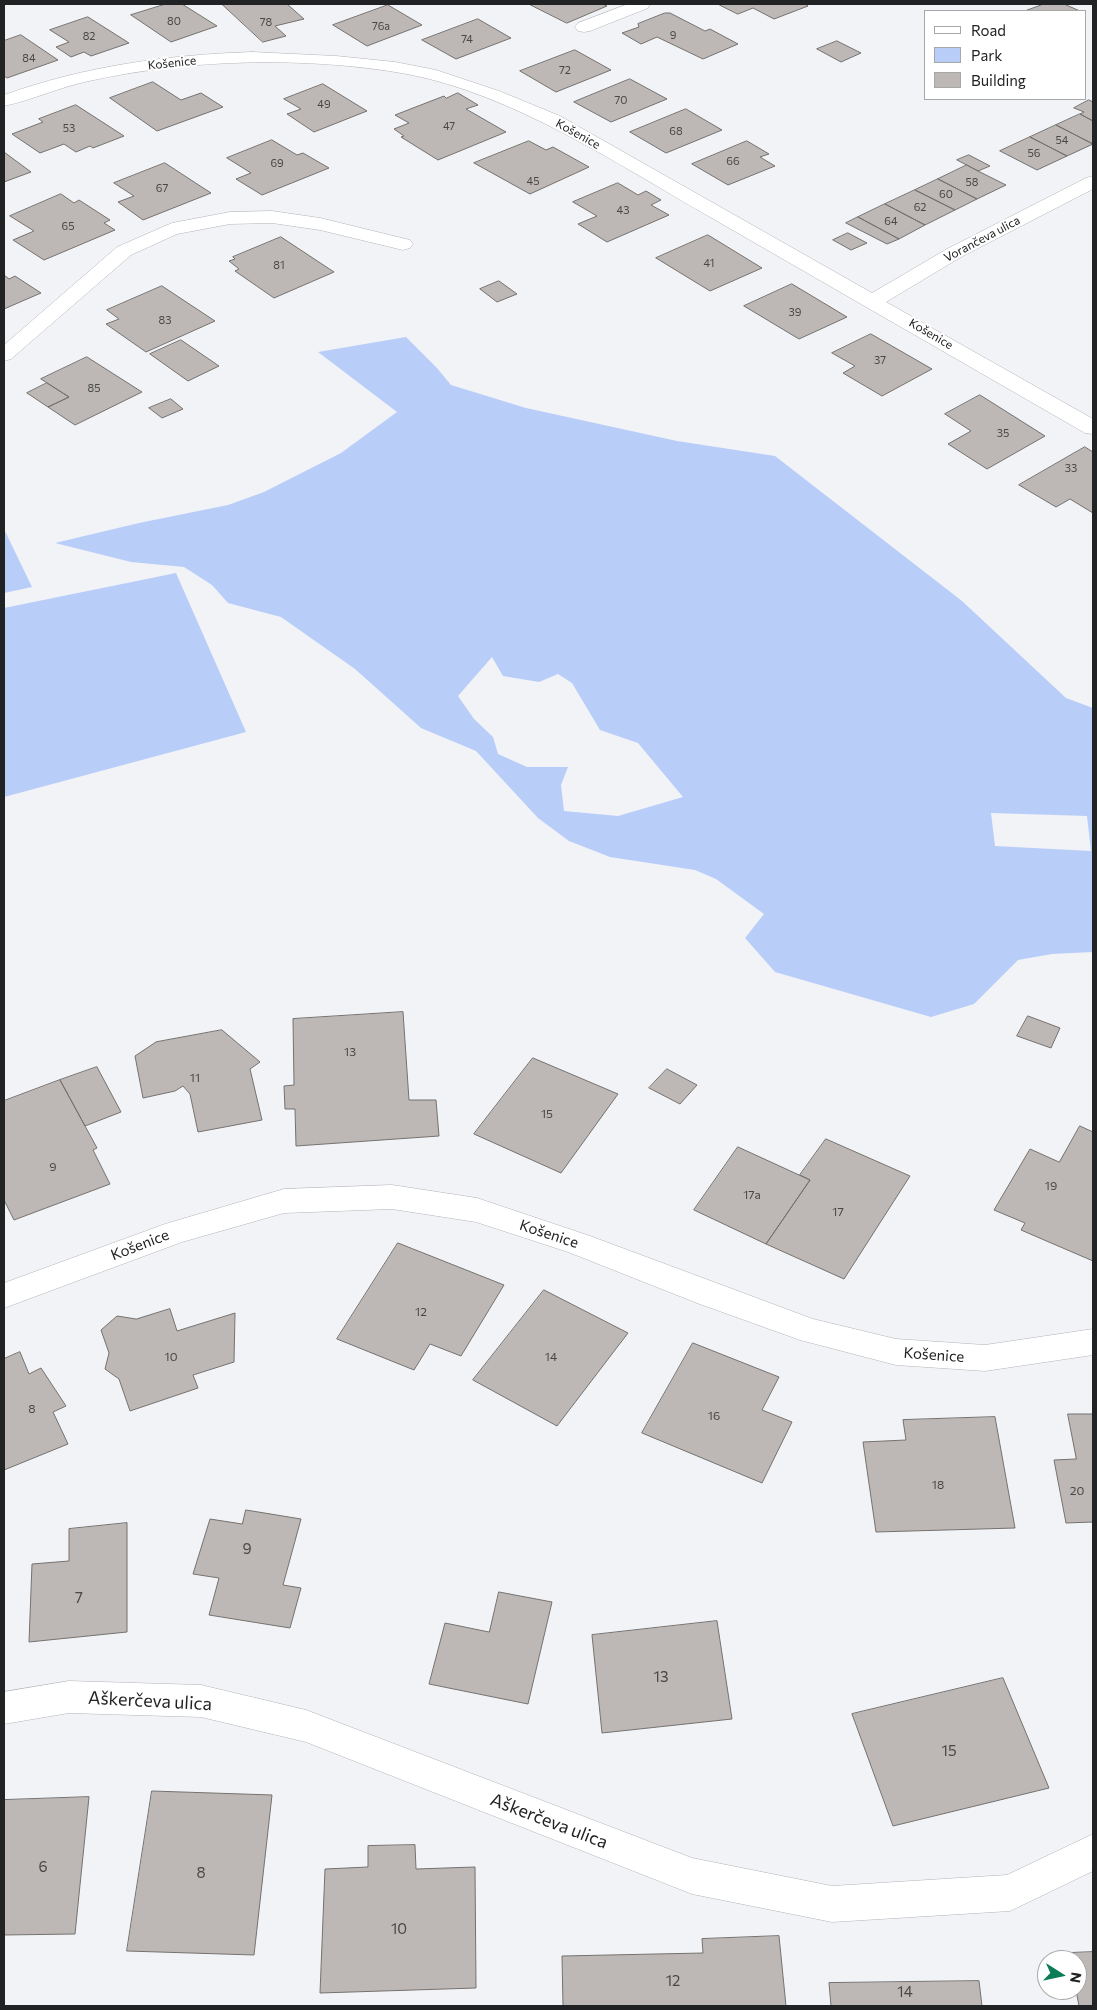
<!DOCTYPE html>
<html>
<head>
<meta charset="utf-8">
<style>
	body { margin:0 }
	#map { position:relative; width:1097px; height:2010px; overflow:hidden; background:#f1f3f7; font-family:Commissioner,sans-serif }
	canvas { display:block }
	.frame { position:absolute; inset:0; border:5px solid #212223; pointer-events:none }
	.legend { position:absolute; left:924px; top:10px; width:162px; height:90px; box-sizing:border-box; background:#fff; border:1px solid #a6a7a7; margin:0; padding:6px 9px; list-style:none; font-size:15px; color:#212223 }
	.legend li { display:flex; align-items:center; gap:10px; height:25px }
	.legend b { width:25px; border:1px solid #a6a7a7 }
	.north { position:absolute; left:1037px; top:1950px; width:50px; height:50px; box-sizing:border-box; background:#fff; border:1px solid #a6a7a7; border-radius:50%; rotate:100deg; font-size:14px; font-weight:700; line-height:20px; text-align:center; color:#212223 }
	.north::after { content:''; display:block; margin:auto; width:18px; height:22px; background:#0b7d59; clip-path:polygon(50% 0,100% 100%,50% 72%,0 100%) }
</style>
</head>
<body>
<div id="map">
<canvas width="1097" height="2010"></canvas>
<div class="frame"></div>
<ul class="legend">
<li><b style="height:6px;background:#fff"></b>Road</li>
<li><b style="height:14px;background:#b9cdf9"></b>Park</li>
<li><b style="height:14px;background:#bdb8b6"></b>Building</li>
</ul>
<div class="north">N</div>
</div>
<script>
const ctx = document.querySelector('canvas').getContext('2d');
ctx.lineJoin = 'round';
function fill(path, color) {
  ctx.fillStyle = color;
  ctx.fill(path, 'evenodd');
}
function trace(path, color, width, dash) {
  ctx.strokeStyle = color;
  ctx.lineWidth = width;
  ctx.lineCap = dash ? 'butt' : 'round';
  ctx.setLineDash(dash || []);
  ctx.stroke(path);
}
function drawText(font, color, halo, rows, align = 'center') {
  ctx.font = font + ' Commissioner,sans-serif';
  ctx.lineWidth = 4;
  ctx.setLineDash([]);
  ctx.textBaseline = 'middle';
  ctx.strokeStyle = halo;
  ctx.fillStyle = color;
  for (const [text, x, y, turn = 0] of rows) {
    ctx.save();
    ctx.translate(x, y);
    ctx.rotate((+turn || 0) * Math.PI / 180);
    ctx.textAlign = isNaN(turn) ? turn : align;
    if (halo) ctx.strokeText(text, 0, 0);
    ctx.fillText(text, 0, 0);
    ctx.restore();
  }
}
const green = new Path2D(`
	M406 337 437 368 451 385 526 408 677 441 775 456 962 601 1066 698 1093 708V952L1052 954 1018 960 974 1004 931 1017 775 972 745 938 764 914 716 879 695 870 610 857 569 841 538 818 476 751 421 728 355 669 281 617 228 603 212 585 184 567 131 562 55 543 139 523 228 505 264 492 341 453 397 412 318 352ZM492 657 503 676 539 682 558 674 572 683 600 730 638 743 683 797 618 816 564 811 561 785 568 767H527L498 754 493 737 474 719 458 696ZM991 813 1087 816 1091 851 995 846Z
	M4 529 32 587 4 593Z
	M176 573 246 732 4 797V608Z`);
const building = new Path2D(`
	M166 4H182L217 26 171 42 131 15Z
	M222 4H287L304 19 275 26 286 36 263 42Z
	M529 4H602L607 6 567 23Z
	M718 4H805L808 6 774 19 753 8 738 14Z
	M1044 4H1064L1080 11H1025Z
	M388 5 422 25 367 46 333 25Z
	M665 13H670L705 31 710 29 738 44 703 59 657 37 641 44 622 33 639 27 638 24Z
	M88 17 129 43 91 56 84 52 71 57 56 47 69 42 50 30Z
	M478 19 511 38 456 59 422 40Z
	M21 35 58 60 7 78 4 76V41Z
	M837 41 861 53 841 62 817 49Z
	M575 50 611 70 556 92 520 71Z
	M630 79 667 99 611 122 574 102Z
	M153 82 181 100 201 93 223 107 157 131 110 98Z
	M323 84 367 111 314 132 287 114 301 109 284 99Z
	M458 93 478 105 466 109 506 132 438 160 401 137 404 136 394 129 409 123 395 115 444 96 446 98Z
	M1089 100 1093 102V121L1080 114 1084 112 1074 108Z
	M76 105 124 136 93 148 90 146 76 152 64 144 40 153 12 134 43 122 39 119Z
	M686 109 722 130 666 153 630 132Z
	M1080 114 1093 121V144L1056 125Z
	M1056 125 1093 144 1067 156 1030 137Z
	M1030 137 1067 156 1037 170 1000 151Z
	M272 140 297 155 303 153 329 168 262 195 236 179 251 173 227 158Z
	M529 141 546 150 553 147 589 167 530 194 474 163Z
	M747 141 769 154 760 157 775 166 728 185 692 164Z
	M4 152 31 172 4 182Z
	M969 155 990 166 978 171 957 160Z
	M165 163 211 193 143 220 118 202 134 196 114 183Z
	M967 165 978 171 1006 185 977 199 938 179Z
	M938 179 977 199 955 210 915 190Z
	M618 183 638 195 646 191 661 200 651 205 669 215 607 242 578 224 597 216 573 202Z
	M915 190 955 210 925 225 885 204Z
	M61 194 74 203 79 200 110 220 104 223 115 230 44 260 13 240 34 231 10 216Z
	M885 204 925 225 899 239 858 217Z
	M858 217 899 239 887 244 846 223Z
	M848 233 867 243 851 250 833 240Z
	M708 235 762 268 710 291 656 258Z
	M281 237 334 272 274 298 235 271 239 269 229 261 235 259 233 257Z
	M4 275 9 279 15 276 41 293 4 309Z
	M499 281 517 294 497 302 480 289Z
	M792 284 847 317 799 339 744 306Z
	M162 286 215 321 146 352 106 324 119 319 107 310Z
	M871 334 932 369 882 396 843 373 855 366 832 353Z
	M181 340 219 366 188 381 150 354Z
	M87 357 142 392 75 425 48 407 69 397 41 379Z
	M47 383 69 397 48 407 27 393Z
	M980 395 1045 436 987 469 948 444 971 431 945 414Z
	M171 399 183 409 162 418 149 408Z
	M1085 447 1093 452V513L1070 499 1056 507 1019 485Z
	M403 1012 409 1100H436L439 1136 296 1146 295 1109H285L284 1086 294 1085 293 1019Z
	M1028 1016 1060 1028 1051 1048 1017 1036Z
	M222 1030 260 1062 250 1069 262 1120 198 1132 190 1094 183 1086 175 1091 143 1098 135 1056 156 1042Z
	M533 1058 618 1094 561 1173 474 1134Z
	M97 1067 121 1112 85 1126 60 1080Z
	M667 1069 697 1085 680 1104 649 1088Z
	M60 1080 97 1148 93 1150 110 1184 14 1220 4 1200V1101Z
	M1080 1126 1093 1132V1261L1021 1230 1025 1223 994 1210 1030 1149 1059 1162Z
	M826 1139 910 1176 844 1279 766 1244 810 1180 800 1175Z
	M738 1147 810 1180 766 1244 694 1210Z
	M398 1243 504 1285 461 1356 430 1344 414 1370 337 1339Z
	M544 1290 628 1333 557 1426 473 1380Z
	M170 1309 177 1331 235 1313 234 1362 193 1375 198 1388 130 1411 119 1379 105 1369 109 1353 101 1330 117 1316 136 1319Z
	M693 1343 779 1377 762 1410 792 1422 762 1483 642 1433Z
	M20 1352 29 1374 41 1368 66 1406 53 1412 68 1444 4 1470V1359Z
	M1068 1414H1093V1522L1066 1523 1054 1460 1076 1459Z
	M995 1417 1015 1528 876 1532 863 1442 906 1440 903 1420Z
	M246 1510 301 1519 283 1585 301 1588 290 1628 209 1615 219 1578 193 1574 210 1519 242 1524Z
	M127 1523V1632L29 1642 32 1564 69 1561V1529Z
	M499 1592 552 1602 528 1704 429 1684 445 1623 489 1632Z
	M717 1621 732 1719 602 1733 592 1635Z
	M1003 1678 1049 1788 893 1826 852 1714Z
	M152 1791 272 1795 254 1955 127 1951Z
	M89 1797 75 1934 4 1935V1800Z
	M415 1845 416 1869 475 1867 476 1988 320 1993 325 1869 368 1867V1846Z
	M779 1936 786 2006H563L562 1956 703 1953 702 1939Z
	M1093 1952V2006H1079L1076 1990 1077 1960H1070L1069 1953Z
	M979 1981 982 2006H831L829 1983Z`);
const street = new Path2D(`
	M628 4H650L648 8 590 31 584 32 578 31 575 27 578 23Z
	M252 52 336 56 395 62 436 70 499 91 560 116 872 293 947 249 1086 178 1093 176V189L961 257 886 302 1093 419V434L1085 433C960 361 835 289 710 217 617 164 513 94 407 74 308 56 187 59 89 81 60 87 32 100 4 106V95C85 66 167 55 252 52Z
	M272 211 320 218 410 240 413 244 410 248 403 250 320 230 272 223 230 224 177 234 131 255 11 359 4 361V345L117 247 172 223 230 212Z
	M392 1185 477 1198 590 1236 813 1319 896 1339 985 1345 1093 1329V1355L985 1371 896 1365 800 1340 697 1303 568 1252 476 1222 392 1209 284 1213 182 1242 4 1308V1283L165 1224 284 1189Z
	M69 1681 201 1685 306 1710 692 1858 832 1886 1007 1875 1093 1834V1871L1010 1911 832 1922 692 1894 306 1742 201 1717 69 1713 4 1724V1692Z`);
const farNumbernames = [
	["80",174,21],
	["78",266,22],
	["76a",381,26],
	["9",673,35],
	["82",89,36],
	["74",467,39],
	["84",29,58],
	["72",565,70],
	["70",621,100],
	["49",324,104],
	["47",449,126],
	["53",69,128],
	["68",676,131],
	["54",1062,140],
	["56",1034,153],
	["66",733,161],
	["69",277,163],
	["45",533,181],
	["58",972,182],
	["67",162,188],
	["60",946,194],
	["62",920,207],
	["43",623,210],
	["64",891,221],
	["65",68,226],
	["41",709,263],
	["81",279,265],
	["39",795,312],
	["83",165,320],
	["37",880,360],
	["85",94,388],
	["35",1003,433],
	["33",1071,468]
];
const farStreetnames = [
	["Košenice",172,63,-6],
	["Košenice",578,134,29],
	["Vorančeva ulica",982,239,-28],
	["Košenice",931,334,30]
];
const numberNames = [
	["13",350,1052],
	["11",195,1078],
	["15",547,1114],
	["9",53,1167],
	["19",1051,1186],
	["17a",752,1195],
	["17",838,1212],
	["12",421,1312],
	["10",171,1357],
	["14",551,1357],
	["8",32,1409],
	["16",714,1416],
	["18",938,1485],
	["20",1077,1491]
];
const streetNames = [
	["Košenice",549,1234,18],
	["Košenice",140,1245,-21],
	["Košenice",934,1355,4]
];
const nearNumbernames = [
	["9",247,1549],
	["7",79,1598],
	["13",661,1677],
	["15",949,1751],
	["6",43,1867],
	["8",201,1873],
	["10",399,1929],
	["12",673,1981],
	["14",905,1992]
];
const nearStreetnames = [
	["Aškerčeva ulica",150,1701,3],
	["Aškerčeva ulica",549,1821,21]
];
fill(green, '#b9cdf9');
fill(building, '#bdb8b6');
trace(building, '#75716f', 1);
trace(street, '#b2b4b8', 1);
fill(street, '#fff');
drawText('11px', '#484848', null, farNumbernames);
drawText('12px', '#212223', '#fff', farStreetnames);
drawText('12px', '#484848', null, numberNames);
drawText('15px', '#212223', '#fff', streetNames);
drawText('15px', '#484848', null, nearNumbernames);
drawText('18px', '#212223', '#fff', nearStreetnames);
</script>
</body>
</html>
